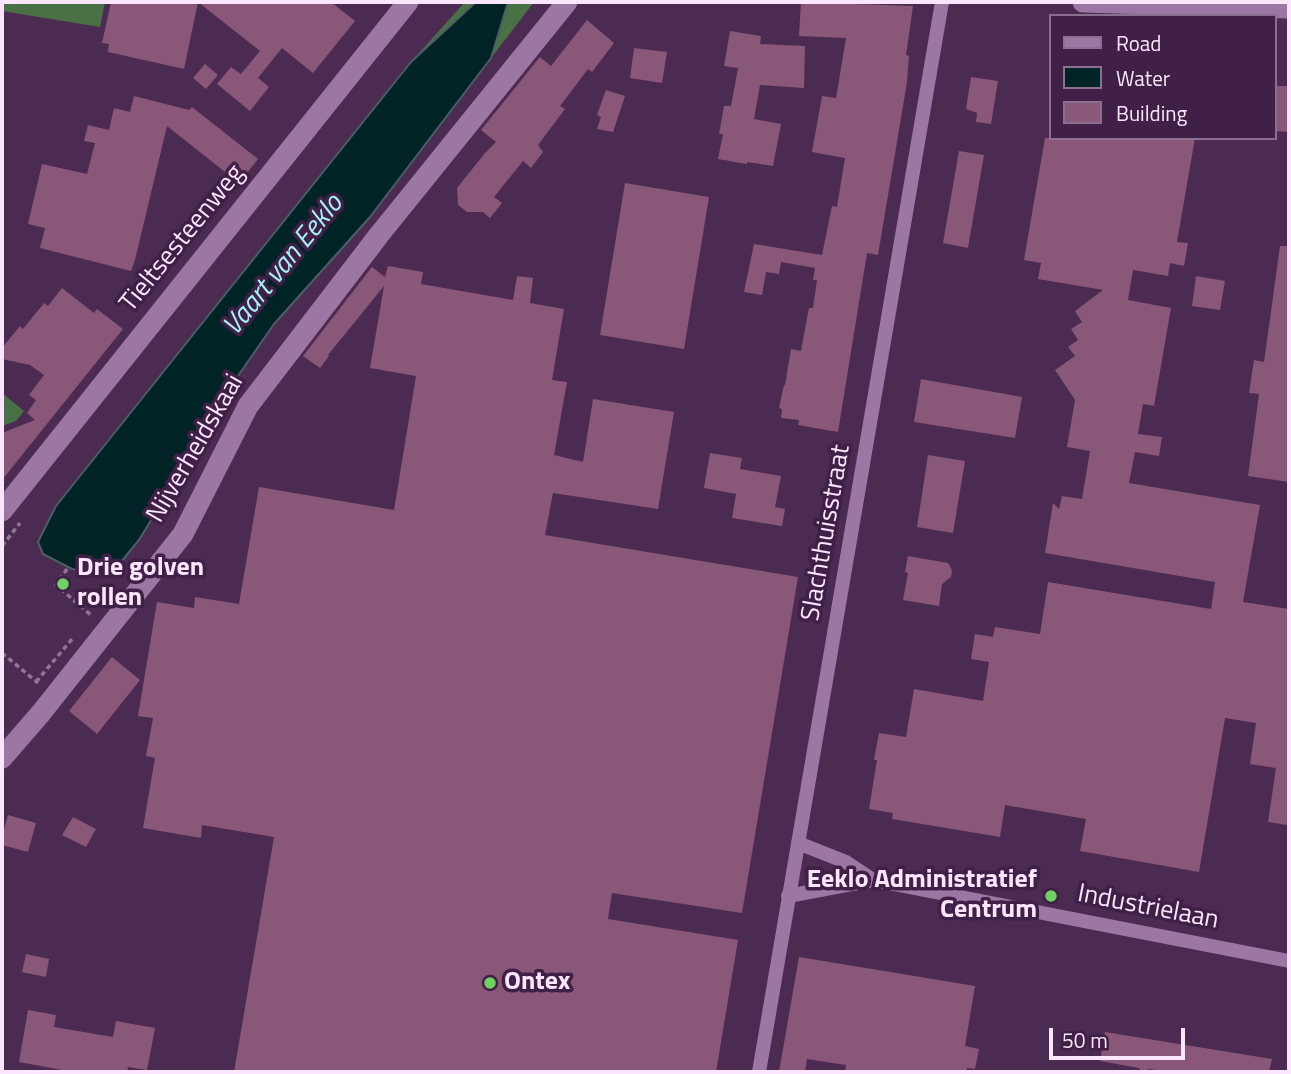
<!DOCTYPE html>
<html>
<head>
<meta charset="utf-8">
<style>
	body { margin:0 }
	#map { position:relative; width:1291px; height:1074px; overflow:hidden; background:#4c2b52; font-family:"Titillium Web",sans-serif }
	canvas { display:block }
	.frame { position:absolute; inset:0; border:4px solid #fbe6fe; pointer-events:none }
	.legend { position:absolute; left:1049px; top:14px; width:228px; height:126px; box-sizing:border-box; background:#412047; border:2px solid #8b6f90; margin:0; padding:9px 12px; list-style:none; font-size:21px; color:#fbe6fe }
	.legend li { display:flex; align-items:center; gap:14px; height:35px }
	.legend b { width:35px; border:2px solid #8b6f90 }
	.scale { position:absolute; left:1049px; top:1028px; width:136px; height:32px; box-sizing:border-box; border:4px solid #fbe6fe; border-top:0; padding-left:9px; font-size:21px; line-height:24px; white-space:nowrap; color:#fbe6fe; -webkit-text-stroke:5px #412047; paint-order:stroke }
</style>
</head>
<body>
<div id="map">
<canvas width="1291" height="1074"></canvas>
<div class="frame"></div>
<ul class="legend">
<li><b style="height:9px;background:#9d77a3"></b>Road</li>
<li><b style="height:19px;background:#002325"></b>Water</li>
<li><b style="height:19px;background:#895777"></b>Building</li>
</ul>
<div class="scale">50 m</div>
</div>
<script>
const ctx = document.querySelector('canvas').getContext('2d');
ctx.lineJoin = 'round';
function fill(path, color) {
  ctx.fillStyle = color;
  ctx.fill(path, 'evenodd');
}
function trace(path, color, width, dash) {
  ctx.strokeStyle = color;
  ctx.lineWidth = width;
  ctx.lineCap = dash ? 'butt' : 'round';
  ctx.setLineDash(dash || []);
  ctx.stroke(path);
}
function drawText(font, color, halo, rows, align = 'center') {
  ctx.font = font + ' "Titillium Web",sans-serif';
  ctx.lineWidth = 7;
  ctx.setLineDash([]);
  ctx.textBaseline = 'middle';
  ctx.strokeStyle = halo;
  ctx.fillStyle = color;
  for (const [text, x, y, turn = 0] of rows) {
    ctx.save();
    ctx.translate(x, y);
    ctx.rotate((+turn || 0) * Math.PI / 180);
    ctx.textAlign = isNaN(turn) ? turn : align;
    if (halo) ctx.strokeText(text, 0, 0);
    ctx.fillText(text, 0, 0);
    ctx.restore();
  }
}
const green = new Path2D(`
	M2 2H105L100 27 2 11Z
	M465 2H476L411 62Z
	M508 2H534L491 58 506 4Z
	M2 393 24 411 16 421 2 426Z`);
const water = new Path2D(`
	M476 2H508L491 58 370 217 274 324 240 373 139 540 116 568 97 573 72 569 43 554 38 542 56 506 411 62Z`);
const building = new Path2D(`
	M111 2H198L184 69 108 52 109 44 102 43Z
	M198 2H331L355 21 313 73 282 48 258 78 269 87 250 111 217 84 231 67 241 74 260 51Z
	M801 2 913 6 906 55 909 56 907 82 878 255 867 253 838 432 798 425 799 420 781 418 782 409 779 408 784 385H785L791 349 801 351 807 318 809 308H813L817 280H813L815 268 781 262 779 274 766 272 762 295 744 292 754 244 822 255 832 206 837 207 845 158 812 152 822 96 836 98 846 38 799 36Z
	M587 20 614 43 592 72 588 69 560 106 565 109 538 145 543 152 531 168 523 161 494 197 502 203 490 218 483 212H467L458 205 457 188 485 153 496 142 481 130 540 57 551 66Z
	M730 31 761 36 760 44 805 46 804 88 760 85 754 119 781 124 773 166 747 162V164L718 159 723 134H719L724 106H731L738 68 724 66Z
	M634 48 667 52 662 83 630 78Z
	M205 64 218 75 206 89 193 78Z
	M971 77 998 81 991 124 976 122 977 113 966 109Z
	M1275 86H1289V132L1275 131Z
	M606 90 625 96 613 132 597 129 601 117 597 115Z
	M134 96 189 110 192 107 258 159 239 183 167 126 135 260 131 271 40 248 45 228 28 224 42 164 87 174 95 143 84 141 88 125 109 130 114 108 130 112Z
	M1045 138H1195L1177 242 1188 243 1184 266 1170 263 1168 276 1133 270 1128 300 1171 308 1154 406 1143 404 1138 434 1162 437 1159 456 1135 452 1129 483 1260 505 1243 602 1289 609V811L1287 825 1268 822 1276 768 1250 764 1256 723 1225 718 1199 872 1080 851 1086 819 1005 805 1000 837 892 819 893 813 869 809 877 760H874L879 733 906 737 914 689 983 701 989 662 971 659 975 634 993 637 995 627 1040 634 1048 582 1211 609 1215 582 1045 553 1053 503 1059 509 1062 496 1082 499 1090 451 1067 447 1075 400 1055 370 1075 356 1068 347 1078 340 1071 329 1082 322 1075 311 1103 290 1038 279 1041 263 1024 260Z
	M959 151 984 155 968 248 943 243Z
	M625 183 709 197 684 349 600 335Z
	M1280 246H1289V482L1248 476 1259 394 1249 393 1254 360 1264 362Z
	M388 266 423 272 421 284 513 300 517 276 533 278 530 303 564 309 552 380 567 382 554 455 583 462 593 399 674 412 658 509 553 493 545 535 798 577 742 913 612 893 608 919 738 940 716 1072H234L274 837 202 825 201 838 143 828 155 758 146 756 153 718 138 716 157 602 194 608 195 597 239 604 259 487 394 510 416 376 370 368 384 286 328 355 329 356 320 368 303 356 372 267 385 277Z
	M1196 276 1225 281 1220 310 1192 306Z
	M62 288 94 313 97 309 123 329 2 480V433L35 420 27 413 36 400 29 395 44 375 30 365 2 359V348L20 326 23 329 44 303 48 306Z
	M921 379 1022 397 1015 438 914 422Z
	M710 453 742 458 740 469 781 476 775 507 785 509 782 526 732 518 736 494 704 488Z
	M928 455 965 461 953 533 917 527Z
	M908 556 948 563 952 570 951 577 942 584 939 606 903 600 908 573 905 572Z
	M112 657 140 680 97 734 69 711Z
	M8 815 36 823 28 852 2 845V837Z
	M73 817 96 829 86 847 62 835Z
	M26 954 49 959 46 977 22 972Z
	M799 957 975 986 965 1046 979 1049 975 1069 967 1068 966 1072H845L846 1065 807 1059 805 1072H779Z
	M28 1010 56 1015 54 1027 113 1037 116 1021 155 1028 147 1070 128 1067 127 1072H73L19 1062Z
	M1105 1032 1272 1059 1269 1072H1168L1149 1069 1142 1072 1139 1068 1100 1061Z`);
const path = new Path2D(`
	M2 546 20 523
	M67 569 56 585 92 616
	M2 653 38 683
	M36 682 73 638`);
const street = new Path2D(`
	M798 843 846 862 873 880
	M788 896 873 880 1289 961
	M759 1072 942 2`);
const secondary = new Path2D(`
	M1083 2 1289 8
	M2 511 408 2
	M2 758 41 713 183 534 248 406 379 235 567 2`);
const markers = [
	[63,584,7,"#6ed361"],
	[1051,896,7,"#6ed361"],
	[490,983,7,"#6ed361"]
];
const streetNames = [
	["Tieltsesteenweg",183,239,-51],
	["Nijverheidskaai",196,449,-60],
	["Slachthuisstraat",827,533,-80],
	["Industrielaan",1148,908,11]
];
const poiNames = [
	["Drie golven",77,569],
	["rollen",77,599],
	["Eeklo Administratief",1037,881,"right"],
	["Centrum",1037,911,"right"],
	["Ontex",504,983]
];
const waterNames = [
	["Vaart van Eeklo",284,266,-51]
];
fill(green, '#4a7145');
fill(water, '#002325');
trace(water, '#4b5e66', 2);
fill(building, '#895777');
trace(path, '#907495', 3.5, [5, 3.5]);
trace(street, '#9d77a3', 14);
trace(secondary, '#9d77a3', 21);
for (const [x, y, r, color] of markers) {
  const dot = new Path2D();
  dot.arc(x, y, r, 0, 2 * Math.PI);
  ctx.fillStyle = color;
  ctx.fill(dot);
  trace(dot, '#412047', 2.5);
}
drawText('26px', '#fbe6fe', '#412047', streetNames);
drawText('bold 26px', '#fbe6fe', '#412047', poiNames, 'left');
drawText('italic 28px', '#a2f3f8', '#412047', waterNames);
</script>
</body>
</html>
